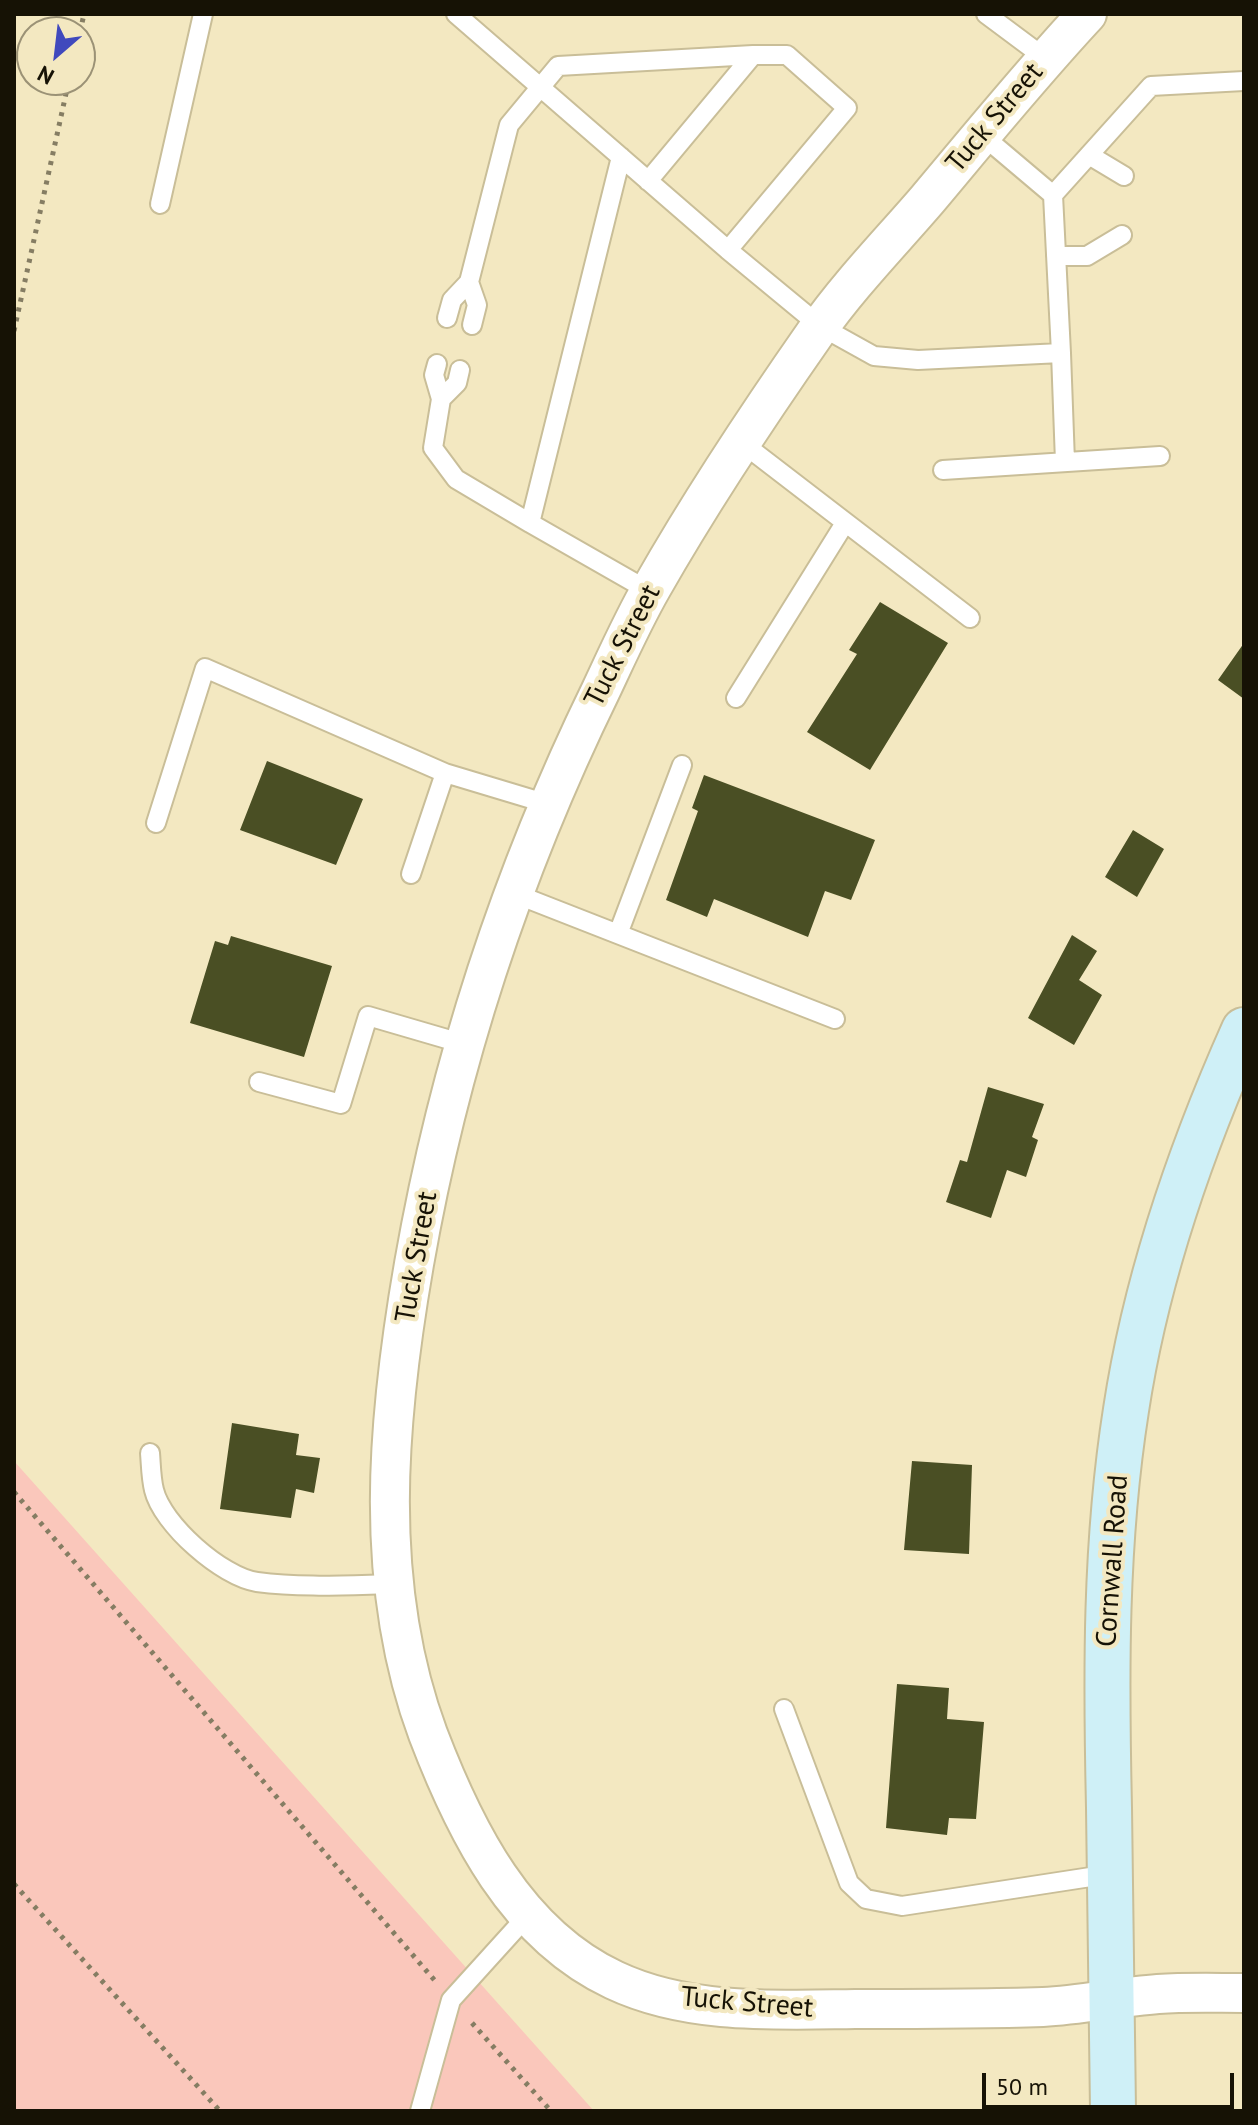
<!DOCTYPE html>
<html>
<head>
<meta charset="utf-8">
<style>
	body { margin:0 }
	#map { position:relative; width:1258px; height:2125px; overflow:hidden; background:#f3e8c1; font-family:"PT Sans",sans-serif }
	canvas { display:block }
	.frame { position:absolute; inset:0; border:16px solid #161205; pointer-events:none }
	.north { position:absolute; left:16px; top:16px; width:80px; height:80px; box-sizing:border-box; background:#f3e8c1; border:2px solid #9b9276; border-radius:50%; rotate:208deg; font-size:22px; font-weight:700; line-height:32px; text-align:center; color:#161205 }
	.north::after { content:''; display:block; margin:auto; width:28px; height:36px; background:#4049bd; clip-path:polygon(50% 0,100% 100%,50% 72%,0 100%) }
	.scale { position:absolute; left:982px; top:2073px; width:252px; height:36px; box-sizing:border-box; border:4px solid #161205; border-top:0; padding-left:10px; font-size:24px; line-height:28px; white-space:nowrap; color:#161205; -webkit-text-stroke:6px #f3e8c1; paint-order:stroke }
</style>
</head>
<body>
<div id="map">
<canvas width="1258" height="2125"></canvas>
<div class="frame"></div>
<div class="north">N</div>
<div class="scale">50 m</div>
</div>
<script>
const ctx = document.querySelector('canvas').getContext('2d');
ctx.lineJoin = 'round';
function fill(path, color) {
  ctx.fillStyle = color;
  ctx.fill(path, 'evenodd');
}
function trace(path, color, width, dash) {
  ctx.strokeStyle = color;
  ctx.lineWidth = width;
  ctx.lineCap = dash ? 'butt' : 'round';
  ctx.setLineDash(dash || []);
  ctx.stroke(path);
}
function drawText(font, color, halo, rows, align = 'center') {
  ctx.font = font + ' "PT Sans",sans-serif';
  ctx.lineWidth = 8;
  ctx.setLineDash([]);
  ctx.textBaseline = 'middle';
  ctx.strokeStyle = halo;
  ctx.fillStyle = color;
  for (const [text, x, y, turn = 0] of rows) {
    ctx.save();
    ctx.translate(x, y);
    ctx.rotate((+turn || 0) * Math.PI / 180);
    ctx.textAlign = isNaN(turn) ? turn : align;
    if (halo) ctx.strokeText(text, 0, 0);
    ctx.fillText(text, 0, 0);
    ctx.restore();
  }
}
const green = new Path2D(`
	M14 1461 594 2111H14Z`);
const building = new Path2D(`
	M880 602 948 643 870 770 807 732 857 654 849 650Z
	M1244 643V699L1218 680Z
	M267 761 363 799 336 865 240 830Z
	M704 775 875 840 851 900 825 891 808 937 714 899 707 917 666 900 698 811 692 808Z
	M1133 830 1164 849 1137 897 1105 877Z
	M1072 935 1097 951 1079 980 1102 995 1074 1045 1028 1018Z
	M231 936 332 966 304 1057 190 1023 215 941 228 945Z
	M988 1087 1044 1104 1032 1137 1038 1140 1026 1177 1007 1170 991 1218 946 1202 960 1160 967 1162Z
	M232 1423 299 1434 296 1455 320 1458 314 1493 296 1489 291 1518 220 1509Z
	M912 1461 972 1465 969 1554 904 1550Z
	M897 1684 949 1688 947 1719 984 1722 976 1819 949 1818 947 1835 886 1828Z`);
const path = new Path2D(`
	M80 32 84 14
	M14 331 69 80
	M14 1492 436 1982
	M14 1884 220 2111
	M472 2023 551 2111`);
const service = new Path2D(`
	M456 14 728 250 820 326 874 356 918 360 1061 353 1053 195 982 135
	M986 14 1045 58
	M1089 155 1124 176
	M621 157 530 523 649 591
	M648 181 753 55H787L847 108 728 250
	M1053 195 1151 86 1244 81
	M160 204 203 14
	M1056 256H1087L1122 235
	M469 282 477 305 472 325
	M447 318 452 300 469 282 509 125 558 66 753 55
	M1061 353 1065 462
	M437 364 434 375 441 399 433 448 456 479 530 523
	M441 399 457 383 460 370
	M741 442 970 618
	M943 470 1160 456
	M736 698 845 523
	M156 823 205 668 445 773
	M411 874 445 773 548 804
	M513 893 835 1019
	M618 934 682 765
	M259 1082 341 1104 368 1016 464 1044
	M150 1453C151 1465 151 1478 154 1490 162 1524 222 1577 257 1582 302 1588 349 1585 394 1584
	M784 1709 849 1883 866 1899 902 1906 1110 1874
	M420 2111 451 2000 528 1915`);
const minor = new Path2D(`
	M1087 14C1031 74 980 137 927 200 890 243 849 285 816 332 758 415 702 499 652 587 633 620 617 656 601 690 512 872 449 1064 414 1264 387 1419 372 1583 428 1734 465 1831 516 1934 614 1980 688 2015 776 2010 855 2009 918 2009 981 2009 1043 2007 1081 2005 1119 1997 1158 1994 1186 1992 1215 1993 1244 1993`);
const secondary = new Path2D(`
	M1113 2111C1112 2010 1110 1909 1109 1808 1106 1675 1105 1543 1126 1410 1146 1278 1190 1151 1244 1030`);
const streetNames = [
	["Tuck Street",995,118,-50],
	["Tuck Street",623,646,-63],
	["Tuck Street",417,1257,-80],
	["Cornwall Road",1113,1561,-86],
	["Tuck Street",747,2003,5]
];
fill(green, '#fac7bb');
fill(building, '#4a4f24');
trace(service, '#c9be98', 22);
trace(minor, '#c9be98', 42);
trace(secondary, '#c9be98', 48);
trace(path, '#857d63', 5, [4, 6]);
trace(service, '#fff', 18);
trace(minor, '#fff', 38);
trace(secondary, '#cff0f7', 44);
drawText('28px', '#161205', '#f3e8c1', streetNames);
</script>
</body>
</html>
